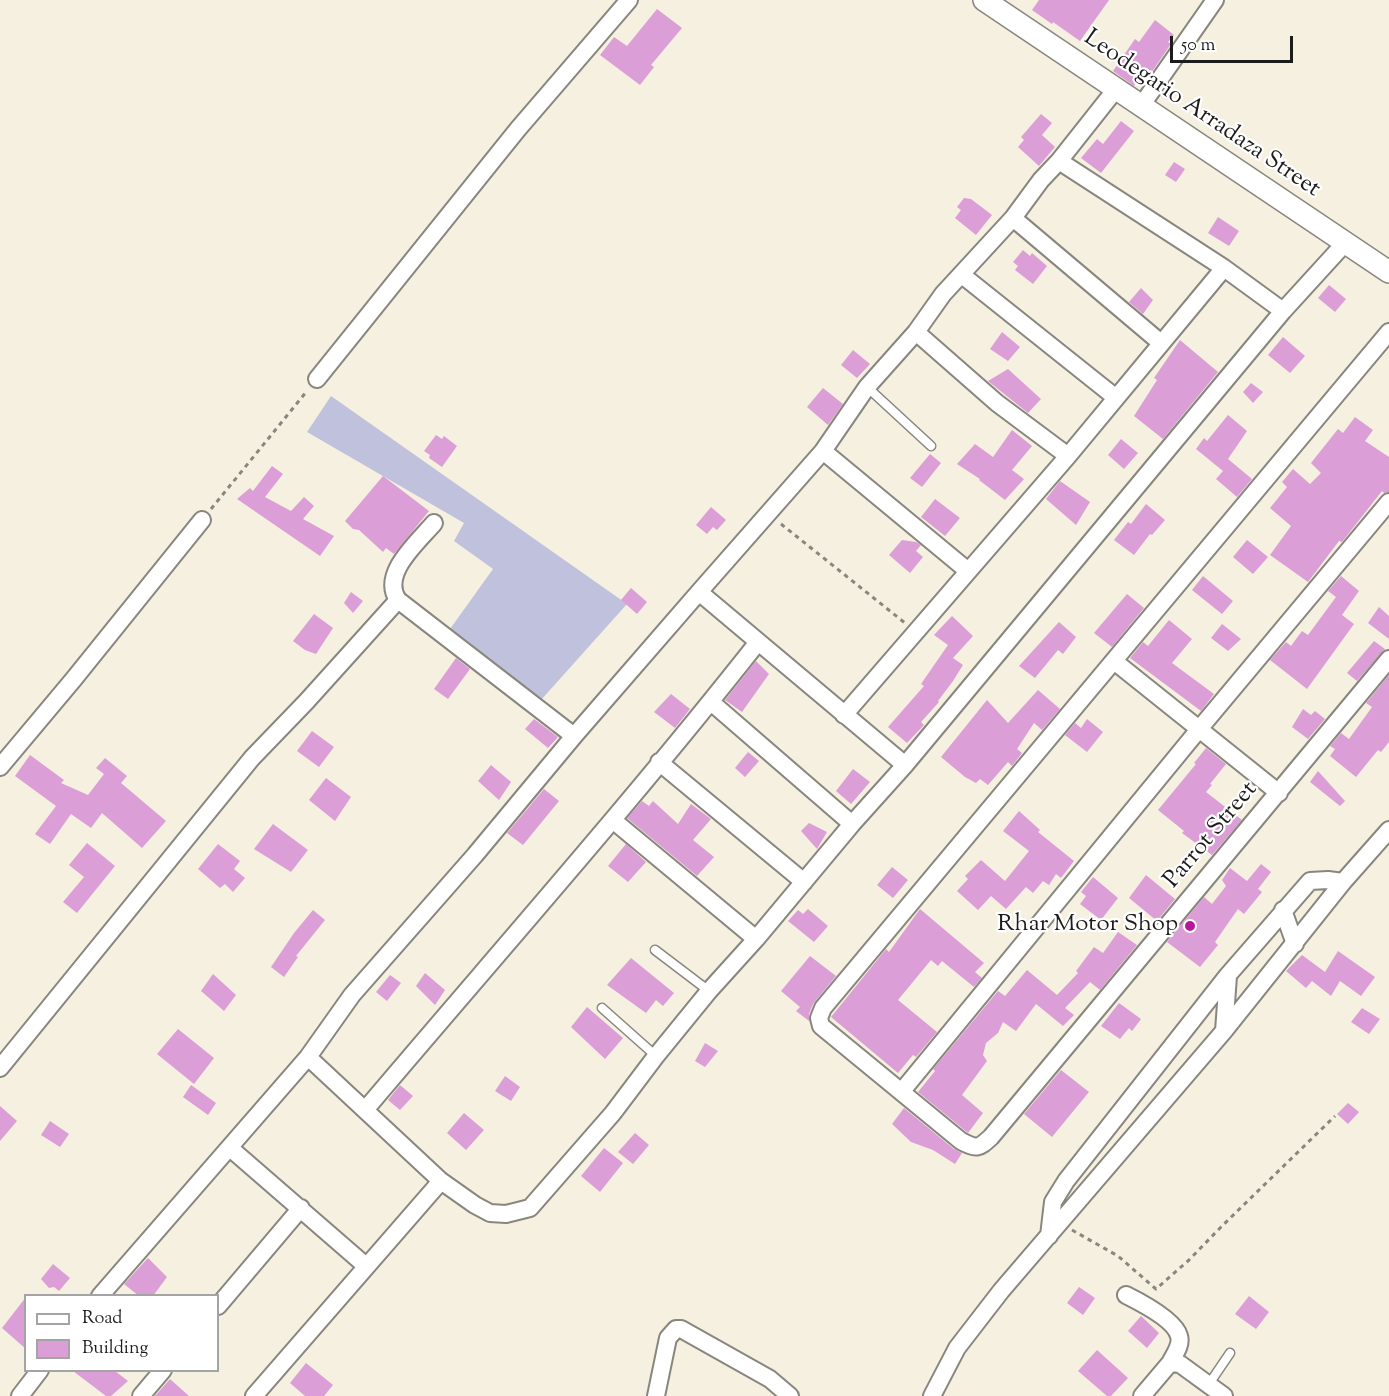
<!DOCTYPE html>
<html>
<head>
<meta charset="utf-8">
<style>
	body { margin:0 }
	#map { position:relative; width:1389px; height:1396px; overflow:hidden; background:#f5f0df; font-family:"Sorts Mill Goudy",serif }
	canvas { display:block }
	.legend { position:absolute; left:24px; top:1294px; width:195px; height:78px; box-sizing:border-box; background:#fff; border:2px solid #a4a4a4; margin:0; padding:8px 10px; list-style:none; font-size:18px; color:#1c1c1c }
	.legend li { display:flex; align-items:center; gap:12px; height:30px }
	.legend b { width:30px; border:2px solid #a4a4a4 }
	.scale { position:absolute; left:1170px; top:36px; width:123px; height:27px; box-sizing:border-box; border:3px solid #1c1c1c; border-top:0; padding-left:8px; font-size:18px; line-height:21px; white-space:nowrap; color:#1c1c1c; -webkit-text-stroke:4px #fff; paint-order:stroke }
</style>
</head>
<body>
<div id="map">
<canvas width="1389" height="1396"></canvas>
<ul class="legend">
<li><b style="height:8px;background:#fff"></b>Road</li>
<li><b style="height:16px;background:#dc9ed7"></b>Building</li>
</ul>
<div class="scale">50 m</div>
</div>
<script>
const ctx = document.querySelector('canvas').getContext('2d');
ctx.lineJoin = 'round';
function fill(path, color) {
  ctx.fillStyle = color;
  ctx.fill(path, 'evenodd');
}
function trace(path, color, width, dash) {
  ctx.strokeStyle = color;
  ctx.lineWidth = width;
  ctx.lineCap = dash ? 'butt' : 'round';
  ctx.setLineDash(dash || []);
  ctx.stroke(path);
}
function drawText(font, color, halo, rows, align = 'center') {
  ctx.font = font + ' "Sorts Mill Goudy",serif';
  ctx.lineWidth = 4.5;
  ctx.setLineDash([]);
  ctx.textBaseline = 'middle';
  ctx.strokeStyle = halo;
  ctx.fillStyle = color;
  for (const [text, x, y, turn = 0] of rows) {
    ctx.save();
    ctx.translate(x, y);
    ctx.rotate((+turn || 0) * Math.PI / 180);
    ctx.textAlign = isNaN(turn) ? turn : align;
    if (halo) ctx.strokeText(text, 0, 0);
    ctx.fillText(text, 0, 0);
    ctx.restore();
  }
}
const industrial = new Path2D(`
	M331 396 627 604 541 700 450 629 493 569 454 541 464 523 307 432Z`);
const building = new Path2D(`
	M1039 0H1109L1080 41 1053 22 1052 24 1032 10Z
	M657 9 682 28 651 65 654 67 640 85 600 55 614 37 627 46Z
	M1155 20 1174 35 1168 42 1171 44 1151 73 1145 70 1134 86 1113 71 1135 39 1139 42Z
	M1041 114 1052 123 1042 135 1055 147 1039 166 1018 147 1024 140 1021 137Z
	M1121 121 1134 131 1101 173 1081 158 1097 139 1103 144Z
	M1174 162 1185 169 1176 182 1165 175Z
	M964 198 971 199 992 215 976 235 955 218 961 210 957 207Z
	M1218 217 1239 231 1229 246 1208 233Z
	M1023 250 1030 256 1032 253 1047 266 1033 284 1015 270 1018 266 1013 262Z
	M1329 285 1346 299 1335 312 1318 298Z
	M1141 288 1153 300 1143 314 1129 302Z
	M1002 332 1020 347 1008 361 990 349Z
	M1283 337 1305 356 1290 373 1268 355Z
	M1180 340 1218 372 1163 439 1134 416 1157 380 1154 378Z
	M853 350 870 364 857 378 841 365Z
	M1008 369 1041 399 1028 413 988 381Z
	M1251 383 1263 392 1253 403 1243 392Z
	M823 388 843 404 828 425 807 407Z
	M1228 415 1247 431 1228 459 1252 479 1237 497 1216 479 1223 471 1196 449 1204 438 1207 441Z
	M1355 417 1373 430 1365 441 1389 457V492L1384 493 1382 491 1342 542 1339 541 1308 582 1270 555 1291 526 1270 508 1287 487 1282 482 1293 469 1310 484 1321 473 1311 463 1338 429 1343 433Z
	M1012 430 1032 446 1012 470 1024 479 1005 500 979 480 980 479 957 464 975 444 993 457Z
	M436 435 442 439 444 436 457 446 442 467 429 458 430 455 424 451Z
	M1121 439 1138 453 1124 469 1108 455Z
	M930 454 941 463 922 487 910 478Z
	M272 466 283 474 265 497 291 511 304 497 314 506 303 519 334 536 320 556 237 499 250 488 253 491Z
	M383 476 429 511 394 554 386 548 383 552 359 530 353 529 345 521Z
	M1060 481 1090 502 1076 525 1046 499Z
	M935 499 960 518 945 536 921 517Z
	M1146 504 1165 520 1152 535 1150 534 1134 555 1114 540 1128 522 1131 524Z
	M711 507 726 520 717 530 713 527 707 534 696 525Z
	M902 540 916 542 921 545 916 551 923 557 910 573 889 555Z
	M1247 540 1268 557 1253 574 1233 557Z
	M1203 576 1233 601 1222 614 1192 590Z
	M1341 576 1359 591 1342 615 1354 624 1307 689 1270 660 1286 642 1291 646 1302 631 1308 635 1336 597 1328 591Z
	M631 588 647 602 637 614 621 600Z
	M351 592 363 601 353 613 344 603Z
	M1127 594 1144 608 1112 647 1094 633Z
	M1379 607 1389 616V639L1368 623Z
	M314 614 333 628 316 654 305 650 293 641Z
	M952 616 973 636 953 658 963 665 953 681 938 701 939 702 921 722 924 725 907 743 888 727 924 686 921 684 948 645 934 635Z
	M1169 620 1192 639 1172 663 1214 694 1201 711 1130 658 1143 642 1148 646Z
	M1059 622 1076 637 1063 654 1058 650 1035 678 1019 666Z
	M1222 624 1241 639 1228 651 1211 638Z
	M1374 641 1385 649 1357 681 1347 673Z
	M456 658 470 669 448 699 434 689Z
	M756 661 769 674 742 712 725 700Z
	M1389 675V742L1381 752 1378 750 1356 777 1330 756 1335 749 1330 746 1341 733 1349 739 1372 707 1366 703Z
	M1038 690 1060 709 1042 730 1034 723 1017 749 1022 753 1016 761 1012 766 1008 762 988 785 980 779 976 783 965 777 941 757 987 700 1008 723Z
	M671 694 690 709 675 728 654 712Z
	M1303 709 1311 715 1315 711 1325 719 1308 739 1292 727Z
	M534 719 558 737 548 748 525 729Z
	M1087 719 1103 732 1087 752 1065 735 1075 723 1081 728Z
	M312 731 334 747 319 767 297 751Z
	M1206 748 1226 764 1210 784 1212 785 1206 792 1242 820 1212 855 1182 833 1184 831 1158 810 1196 764 1194 763Z
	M748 752 759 761 745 777 735 768Z
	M30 755 64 780 61 783 88 795 104 774 96 768 105 758 127 776 121 783 166 821 142 848 102 813 91 828 71 814 50 844 35 834 56 806 15 776Z
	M491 765 511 782 499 800 478 781Z
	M853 769 870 782 851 804 836 791Z
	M1318 771 1345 801 1340 806 1310 782Z
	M326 778 351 797 335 821 309 800Z
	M544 789 559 801 523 845 507 833Z
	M642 801 649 806 653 801 678 824 691 804 711 819 693 840 714 857 697 876 627 818Z
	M1019 811 1040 830 1038 832 1074 861 1061 878 1056 874 1049 885 1043 881 1033 893 1026 887 1006 909 991 896 978 910 957 891 968 879 965 876 981 860 1005 881 1029 851 1003 831Z
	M809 823 827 832 817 849 801 831Z
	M273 824 308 850 291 872 254 849Z
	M87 843 115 866 77 913 63 902 84 877 69 865Z
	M218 844 240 861 234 869 245 878 233 892 225 884 220 888 198 869Z
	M626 844 646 862 628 882 608 866Z
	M1261 864 1271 872 1258 889 1262 892 1244 914 1238 909 1215 942 1218 945 1200 967 1167 942 1204 897 1212 904 1226 886 1222 880 1230 868 1247 881Z
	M892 867 908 880 893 898 877 885Z
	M1146 875 1175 899 1157 921 1129 898Z
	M1093 877 1118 898 1101 920 1080 904 1086 896 1081 892Z
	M808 909 828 926 814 942 788 921 798 910 803 914Z
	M920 909 984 963 975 972 982 978 974 987 942 961 938 966 931 960 898 1000 937 1032 916 1057 913 1055 898 1073 831 1017 886 949 889 952Z
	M313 910 325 920 296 956 298 957 284 977 271 967 294 933Z
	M1118 932 1137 945 1100 990 1090 982 1065 1008 1074 1015 1063 1026 1036 1004 1016 1031 1003 1022 998 1033 986 1043 983 1055 987 1061 962 1095 983 1113 968 1133 918 1092 935 1071 933 1069 998 991 1005 996 1027 970 1057 995 1078 973 1076 971 1094 947 1103 953Z
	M1338 951 1375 977 1361 996 1340 981 1331 996 1312 981 1306 988 1286 971 1302 955 1325 972Z
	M810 956 836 976 813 1004 809 1014V1021L796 1011 800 1007 781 991Z
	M631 958 674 993 663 1006 656 1000 646 1013 607 985Z
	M425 973 445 990 435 1005 416 986Z
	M213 974 236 995 224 1011 201 991Z
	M390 975 401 983 387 1001 376 992Z
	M1119 1003 1141 1019 1132 1031 1129 1028 1120 1039 1101 1026Z
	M587 1007 623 1038 605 1059 571 1027Z
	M1362 1008 1380 1019 1369 1034 1351 1022Z
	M178 1029 214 1058 194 1084 157 1054Z
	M705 1043 718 1051 705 1067 695 1061Z
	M1061 1070 1089 1092 1052 1137 1024 1114Z
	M505 1076 520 1087 511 1101 495 1091Z
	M191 1085 216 1103 208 1115 183 1097Z
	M400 1085 413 1096 400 1110 388 1100Z
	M1348 1103 1359 1112 1348 1124 1337 1114Z
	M0 1106 17 1121 0 1141Z
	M904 1108 954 1149 962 1153 955 1164 933 1150 911 1142 892 1124Z
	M464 1113 484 1130 466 1150 447 1133Z
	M50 1121 69 1134 60 1147 41 1135Z
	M635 1133 649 1145 633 1164 618 1152Z
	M604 1148 623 1163 600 1192 581 1176Z
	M148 1258 167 1277 153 1296H139L124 1284Z
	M53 1264 70 1278 59 1291 54 1287 49 1288 41 1279Z
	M1079 1287 1095 1298 1083 1315 1067 1303Z
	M1249 1296 1269 1312 1256 1329 1235 1314Z
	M26 1297V1349L2 1328Z
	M1141 1316 1159 1333 1147 1348 1128 1331Z
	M1097 1350 1128 1378 1111 1396H1107L1078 1371Z
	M306 1363 333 1385 324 1396H305L290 1383Z
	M73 1371H115L128 1381 111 1396H106Z
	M170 1379 189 1396H155Z`);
const path = new Path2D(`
	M211 509 307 391
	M781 524 905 623
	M1072 1230 1118 1256 1156 1289 1189 1260 1221 1227 1335 1116`);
const service = new Path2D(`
	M867 387 931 446
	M655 950 709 991
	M602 1008 656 1056
	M1209 1384 1230 1353`);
const minor = new Path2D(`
	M1141 106 1215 0
	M1059 161 1224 268 1283 311
	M1013 218 1161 343
	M962 275 1115 397
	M916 332 997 403 1068 456
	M1389 332 823 1008 819 1018 821 1026 961 1141C977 1149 978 1149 991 1137L1389 659
	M317 379 518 129 629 0
	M823 451 968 571
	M434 523C418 542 380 574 398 600L574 736
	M699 592 905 765
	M1114 661 1279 793
	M711 702 852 824
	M844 715 1068 456 1224 268
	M659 762 804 882
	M0 767 73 680 202 520
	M614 821 756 939
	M1283 910 1295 944
	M1224 1031 1228 976
	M308 1057 441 1181 475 1205 490 1213 506 1214 530 1208 613 1113 656 1056 709 991 756 939 852 824 905 765 1283 311 1345 243
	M0 1068 252 758 306 702 398 600
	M902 1091 1200 728 1389 502
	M365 1110C497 954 632 802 758 642
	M230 1148 366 1266
	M1049 1236 1053 1202 1066 1181 1228 975 1310 881 1328 880 1343 882
	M1126 1295C1140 1302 1175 1320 1179 1336 1182 1345 1174 1355 1170 1363
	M100 1296 308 1057 352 995 475 855 574 736 699 592 823 451 867 387 916 332 943 294 1013 218 1041 180 1059 161 1116 89
	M218 1306 301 1208
	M20 1396 40 1370
	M141 1396 163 1370
	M254 1396 441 1181
	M656 1396 668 1338 676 1329H681L770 1379 790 1396
	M932 1396 957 1348 1001 1291 1224 1031 1343 882 1389 830
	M1142 1396 1170 1363 1180 1364 1224 1396`);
const tertiary = new Path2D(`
	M984 0 1389 272`);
const markers = [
	[1190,926,6,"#b5179e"]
];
const streetNames = [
	["Leodegario Arradaza Street",1201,115,34],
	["Parrot Street",1212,836,-50]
];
const poiNames = [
	["Rhar Motor Shop",1178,926]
];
fill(industrial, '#c0c2dd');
fill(building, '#dc9ed7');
trace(service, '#88867e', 11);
trace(minor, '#88867e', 20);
trace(tertiary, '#88867e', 24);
trace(path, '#88867e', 3, [4.5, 4.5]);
trace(service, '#fff', 8);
trace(minor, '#fff', 16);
trace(tertiary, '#fff', 21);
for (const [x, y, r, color] of markers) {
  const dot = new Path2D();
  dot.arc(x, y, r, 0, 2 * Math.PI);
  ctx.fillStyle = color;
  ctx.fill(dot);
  trace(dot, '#fff', 2);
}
drawText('24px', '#1c1c1c', '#fff', streetNames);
drawText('24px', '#1c1c1c', '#fff', poiNames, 'right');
</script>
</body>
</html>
